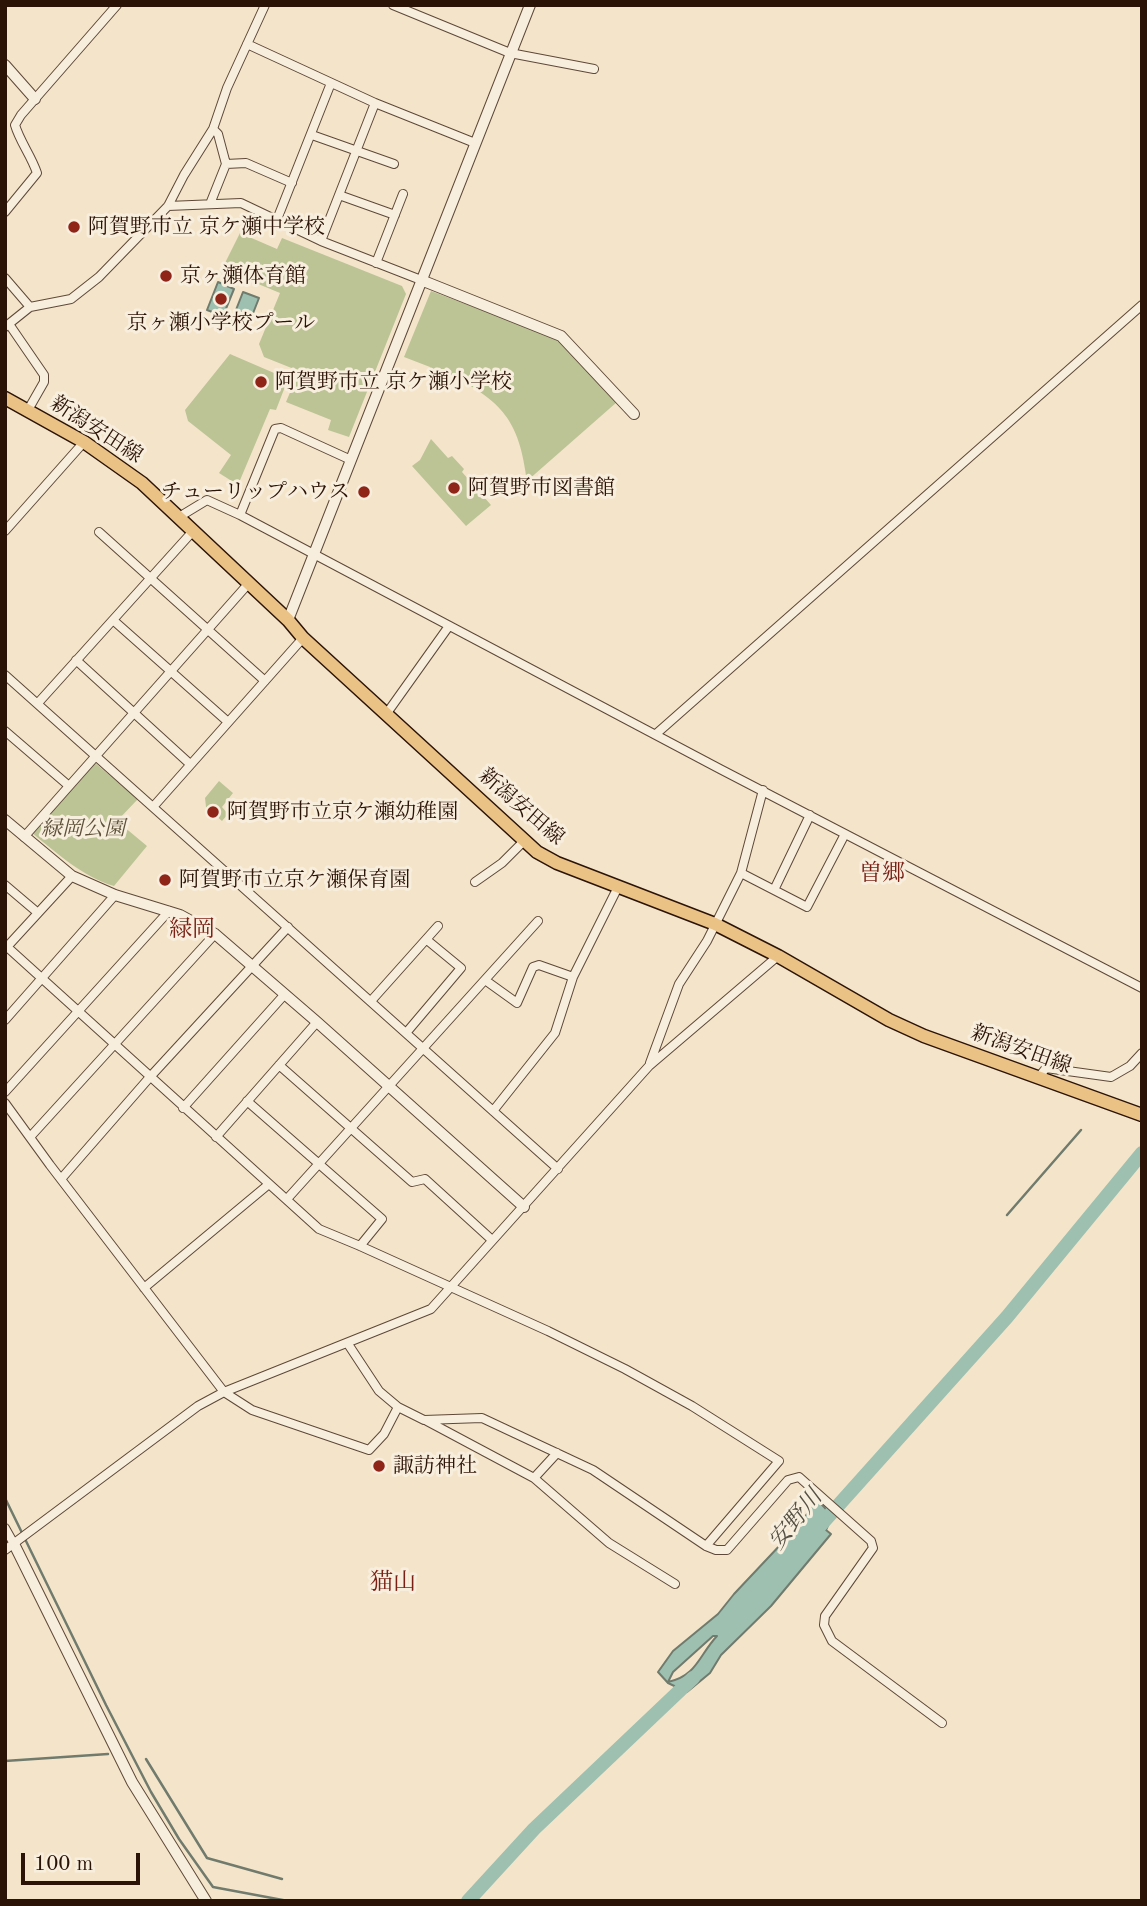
<!DOCTYPE html>
<html>
<head>
<meta charset="utf-8">
<style>
	body { margin:0 }
	#map { position:relative; width:1147px; height:1906px; overflow:hidden; background:#f4e5ca; font-family:"Old Standard TT",serif }
	canvas { display:block }
	.frame { position:absolute; inset:0; border:7px solid #2c1308; pointer-events:none }
	.scale { position:absolute; left:21px; top:1853px; width:119px; height:32px; box-sizing:border-box; border:4px solid #2c1308; border-top:0; padding-left:9px; font-size:21px; line-height:24px; white-space:nowrap; color:#2c1308; -webkit-text-stroke:5px #f8eedd; paint-order:stroke }
</style>
</head>
<body>
<div id="map">
<canvas width="1147" height="1906"></canvas>
<div class="frame"></div>
<div class="scale">100 m</div>
</div>
<script>
const ctx = document.querySelector('canvas').getContext('2d');
ctx.lineJoin = 'round';
function fill(path, color) {
  ctx.fillStyle = color;
  ctx.fill(path, 'evenodd');
}
function trace(path, color, width, dash) {
  ctx.strokeStyle = color;
  ctx.lineWidth = width;
  ctx.lineCap = dash ? 'butt' : 'round';
  ctx.setLineDash(dash || []);
  ctx.stroke(path);
}
function drawText(font, color, halo, rows, align = 'center') {
  ctx.font = font + ' "Old Standard TT","Noto Serif JP",serif';
  ctx.lineWidth = 6;
  ctx.setLineDash([]);
  ctx.textBaseline = 'middle';
  ctx.strokeStyle = halo;
  ctx.fillStyle = color;
  for (const [text, x, y, turn = 0] of rows) {
    ctx.save();
    ctx.translate(x, y);
    ctx.rotate((+turn || 0) * Math.PI / 180);
    ctx.textAlign = isNaN(turn) ? turn : align;
    if (halo) ctx.strokeText(text, 0, 0);
    ctx.fillText(text, 0, 0);
    ctx.restore();
  }
}
const green = new Path2D(`
	M240 233 277 249 282 238 402 286 406 294 349 437 328 430 331 420 286 402 299 371 264 357 259 344 280 293 222 269Z
	M431 291 561 340 617 402 527 481C519 420 503 402 449 374L443 376 428 372 430 367 404 357Z
	M230 354 288 379 276 410 270 409 238 485 219 473 231 455 188 421 185 410Z
	M431 439 448 458 452 456 464 469 462 472 491 505 466 526 412 466 420 460Z
	M95 763 138 799 117 821 147 846 114 886C83 877 57 853 32 833Z
	M219 781 233 793 222 807 228 814 222 821 206 807 205 798Z`);
const water = new Path2D(`
	M218 282 234 289 223 316 207 310Z
	M243 292 259 298 248 326 232 320Z
	M817 1500C829 1512 834 1514 826 1530L831 1534 771 1606 721 1655 710 1673 687 1692 668 1683 658 1672 673 1651 718 1614 734 1594 799 1525ZM713 1636H717C699 1655 697 1676 668 1682L673 1672Z`);
const stream = new Path2D(`
	M1007 1215 1081 1130
	M5 1498 106 1705 151 1792 179 1839 213 1887 288 1901
	M146 1759 207 1858 282 1879
	M5 1761 108 1754`);
const river = new Path2D(`
	M818 1528 1007 1317 1142 1153
	M468 1901 534 1829 693 1678`);
const minor = new Path2D(`
	M393 5 510 53 594 69
	M247 44 375 103 475 143
	M312 135 394 164
	M226 164 246 163 292 183
	M339 195 395 215
	M210 204 226 164 218 134 213 129
	M168 206 241 203 321 241 421 280
	M5 212 37 173C31 155 20 142 15 125L21 115 117 5
	M276 222 331 83
	M321 241 375 103
	M376 263 403 194
	M5 278 30 307
	M9 324 44 375V382L28 410
	M5 327 30 307 71 299 99 277 168 206 184 175 213 129 227 88 265 5
	M240 515 275 429 281 428 351 460
	M179 517 207 500 240 515 720 769 1142 988
	M5 531 84 442
	M99 532 265 681
	M113 620 228 722
	M76 660 190 764
	M5 675 558 1169
	M38 703 194 530
	M387 713 449 626
	M5 731 69 786
	M656 734 1142 305
	M153 807 303 638
	M24 837 249 583
	M741 873 807 907 845 834
	M475 882 502 863 524 841
	M5 885 38 913
	M774 890 810 815
	M5 945 319 1229 360 1246 548 1331 625 1369 692 1406 779 1461 706 1546
	M5 949 72 876
	M485 980 517 1003 533 967 539 965 573 977
	M371 1001 438 926
	M5 1020 115 895
	M406 1033 461 968 427 940
	M650 1063 679 984 707 941 741 873 763 790
	M279 1065 412 1182 425 1179 492 1240
	M1038 1078 1046 1068 1111 1077 1130 1066 1142 1053
	M5 1092 169 911
	M247 1101 382 1219 360 1246
	M5 1103 50 1165 224 1392 252 1410 369 1450 384 1434 398 1407
	M183 1108 285 994
	M493 1111 555 1033 573 977 618 887
	M31 1136 215 934
	M216 1137 317 1022
	M61 1179 150 1077 288 927
	M287 1199 538 921
	M144 1288 269 1184
	M348 1344 379 1391 398 1407 424 1420 482 1418 593 1470 706 1546 716 1550H727L788 1480 799 1477 871 1541 873 1548 825 1616 824 1625 832 1641 942 1723
	M427 1421 534 1478 609 1543 675 1584
	M534 1478 557 1453
	M5 1528 14 1544
	M5 1550 198 1406 224 1392 431 1309 649 1066 778 956`);
const tertiary = new Path2D(`
	M5 65 35 99
	M421 280 561 336 634 414
	M288 620 530 5
	M5 820 72 876 115 895 180 915 215 934 317 1022 524 1207
	M14 1544 132 1782 206 1901`);
const primary = new Path2D(`
	M5 398 84 442 142 483 288 620 303 638 537 852 557 863 715 924 778 956 889 1020 924 1036 1142 1115`);
const markers = [
	[74,227,7,"#8f2418"],
	[166,276,7,"#8f2418"],
	[221,299,7,"#8f2418"],
	[261,382,7,"#8f2418"],
	[454,488,7,"#8f2418"],
	[364,492,7,"#8f2418"],
	[213,812,7,"#8f2418"],
	[165,880,7,"#8f2418"],
	[379,1466,7,"#8f2418"]
];
const poiNames = [
	["阿賀野市立 京ケ瀬中学校",88,227],
	["京ヶ瀬体育館",180,276],
	["京ヶ瀬小学校プール",221,323,"center"],
	["阿賀野市立 京ケ瀬小学校",275,382],
	["阿賀野市図書館",468,488],
	["チューリップハウス",350,492,"right"],
	["阿賀野市立京ケ瀬幼稚園",227,812],
	["阿賀野市立京ケ瀬保育園",179,880],
	["諏訪神社",393,1466]
];
const streetNames = [
	["新潟安田線",96,430,33],
	["新潟安田線",521,807,41],
	["新潟安田線",1021,1050,20]
];
const parkNames = [
	["緑岡公園",83,829]
];
const neighbourhoodNames = [
	["曽郷",882,874],
	["緑岡",192,930],
	["猫山",393,1583]
];
const waterNames = [
	["安野川",796,1520,-51]
];
fill(green, '#bcc496');
fill(water, '#9dc0b1');
trace(water, '#707b6d', 2);
trace(stream, '#707b6d', 2.5);
trace(river, '#9dc0b1', 14);
trace(minor, '#5e4838', 10);
trace(tertiary, '#5e4838', 12);
trace(primary, '#2c1308', 15);
trace(minor, '#f8eedd', 8);
trace(tertiary, '#f8eedd', 10);
trace(primary, '#eac285', 12);
for (const [x, y, r, color] of markers) {
  const dot = new Path2D();
  dot.arc(x, y, r, 0, 2 * Math.PI);
  ctx.fillStyle = color;
  ctx.fill(dot);
  trace(dot, '#f8eedd', 2.5);
}
drawText('21px', '#2c1308', '#f8eedd', poiNames, 'left');
drawText('21px', '#2c1308', '#f8eedd', streetNames);
drawText('italic 21px', '#5e513a', '#f8eedd', parkNames);
drawText('23px', '#7a1f14', '#f8eedd', neighbourhoodNames);
drawText('italic 23px', '#545043', '#f8eedd', waterNames);
</script>
</body>
</html>
